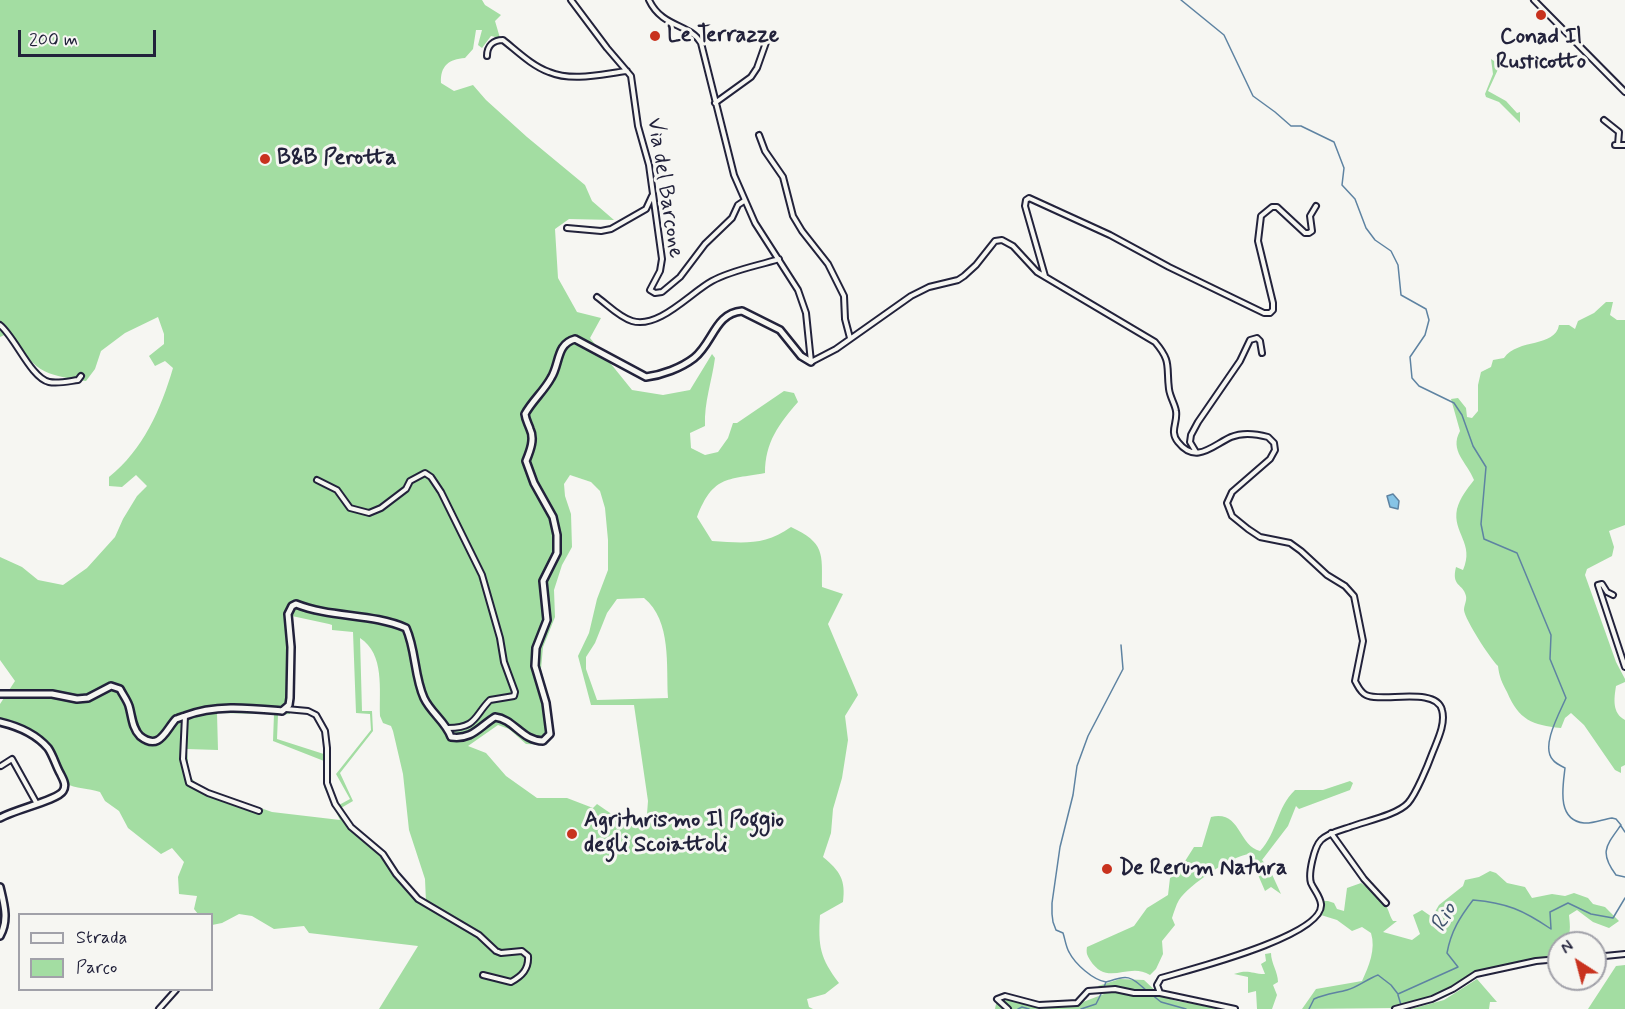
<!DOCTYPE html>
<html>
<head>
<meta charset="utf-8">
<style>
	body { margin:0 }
	#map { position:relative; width:1625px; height:1009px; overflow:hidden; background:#f6f6f2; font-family:Mynerve,sans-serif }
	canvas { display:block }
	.legend { position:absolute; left:18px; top:913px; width:195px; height:78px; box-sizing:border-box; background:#f6f6f2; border:2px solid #a1a1a9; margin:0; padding:8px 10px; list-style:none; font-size:18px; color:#22223b }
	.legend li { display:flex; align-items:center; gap:12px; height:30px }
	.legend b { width:30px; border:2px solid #a1a1a9 }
	.north { position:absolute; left:1547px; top:931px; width:60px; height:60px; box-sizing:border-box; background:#f6f6f2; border:2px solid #a1a1a9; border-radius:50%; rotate:324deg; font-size:16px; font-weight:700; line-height:24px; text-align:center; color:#22223b }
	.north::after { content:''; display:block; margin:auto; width:21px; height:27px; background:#c8321e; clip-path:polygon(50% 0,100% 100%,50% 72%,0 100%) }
	.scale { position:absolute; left:18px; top:30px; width:138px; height:27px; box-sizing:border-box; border:3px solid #22223b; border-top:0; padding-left:8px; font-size:18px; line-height:21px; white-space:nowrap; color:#22223b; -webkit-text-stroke:4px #f6f6f2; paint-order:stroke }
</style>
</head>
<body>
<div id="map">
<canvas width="1625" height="1009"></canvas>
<ul class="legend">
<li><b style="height:8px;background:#f6f6f2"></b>Strada</li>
<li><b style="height:16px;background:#a3dda2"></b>Parco</li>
</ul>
<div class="north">N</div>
<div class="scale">200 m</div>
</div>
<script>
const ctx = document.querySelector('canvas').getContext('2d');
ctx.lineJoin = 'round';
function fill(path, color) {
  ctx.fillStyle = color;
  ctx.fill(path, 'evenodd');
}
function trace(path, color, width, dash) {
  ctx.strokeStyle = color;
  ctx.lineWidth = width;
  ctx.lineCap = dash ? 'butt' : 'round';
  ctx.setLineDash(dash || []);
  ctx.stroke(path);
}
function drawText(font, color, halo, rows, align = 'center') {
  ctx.font = font + ' Mynerve,sans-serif';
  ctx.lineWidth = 6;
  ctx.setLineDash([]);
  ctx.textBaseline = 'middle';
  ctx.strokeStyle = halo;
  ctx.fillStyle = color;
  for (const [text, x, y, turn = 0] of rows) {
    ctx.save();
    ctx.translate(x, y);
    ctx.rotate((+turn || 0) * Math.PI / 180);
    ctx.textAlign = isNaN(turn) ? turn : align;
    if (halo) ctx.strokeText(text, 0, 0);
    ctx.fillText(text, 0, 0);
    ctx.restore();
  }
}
const green = new Path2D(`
	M0 0H482L485 5 501 15 495 21 500 38 491 36 482 48 478 45 482 30H476L473 49 465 58C449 59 440 66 441 83L454 91 473 85 486 100 527 137 585 185 592 201 614 220 569 219 555 229 558 278 577 312 601 318 590 338 632 390 663 395 690 390 712 354 715 358C712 381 704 402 705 426L690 433 691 448 705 455 718 452 728 438 733 423H737L784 391 794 393 798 402C779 424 765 442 765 473 726 480 713 476 697 517L712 541C743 543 764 546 791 527 825 543 822 553 822 587L843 594 828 624 858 695 845 716 848 740 842 778 833 809 831 833 823 857C840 871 846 880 843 902L820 915C818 946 820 958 839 983L825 994 807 999 809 1007 813 1009H379L418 946 309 933 304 926 274 929 252 916 239 914 222 923 212 925V914H198L194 909 197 896 179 894 178 877 184 862 172 848 161 854 128 828 119 811 105 801 100 792C88 788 76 789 65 783L48 749 31 734 0 722V704L15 681 0 660V557L22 567 38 580 63 585 87 568 115 537 123 519 137 496 147 486 136 475 122 487 109 486V477C143 450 161 409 173 368L165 361 155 366 149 356 164 344V334L158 317 125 333 101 351 95 369 86 381C43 375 33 371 11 332L0 337ZM570 475 591 482 600 491 605 508 608 540V570L597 599 589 633 578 656 591 705H634L648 801 647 814 630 825 617 823 613 815 597 804 593 808 567 798H537L506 776 486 753 468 746 498 725 509 729 526 744 546 745 554 736 548 696 541 669 543 647 555 617 554 590 562 565 572 547 571 514 565 496 564 484ZM644 598C672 621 666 666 668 698L597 700 586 669V657L595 643 607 613 617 599ZM292 616 329 624 332 625V630L353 632 356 713 370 714 371 730 336 774 350 799 339 805 329 784 330 756 277 739 278 715 290 714ZM360 638C385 654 379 690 380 716L383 723 391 726 393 731 403 774 409 830 425 879 426 902C404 888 396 862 377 845 364 834 346 825 341 808L353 801 340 773 373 731 372 711H362ZM217 713 274 714 273 741 324 761V787L340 820 272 812 198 786 189 775 187 749 218 750Z
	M1491 59 1500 65 1488 91 1506 101 1517 113 1520 112V123L1499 102 1486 97 1485 94 1493 74Z
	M1606 302H1613L1610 315 1617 320H1625V525L1609 531 1614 547 1612 556 1587 569 1585 575 1616 662 1625 679V682L1616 686C1614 699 1612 713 1625 720V765L1621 767V773L1615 770 1584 725 1571 713 1565 718 1561 728C1532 725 1519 720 1507 692 1502 683 1499 676 1498 666 1490 658 1465 620 1464 610 1464 605 1467 601 1466 596 1463 583 1451 587 1456 567L1463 570C1475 543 1452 533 1457 509 1460 498 1467 489 1474 480 1467 462 1449 451 1460 431L1451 399 1458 398 1466 408 1467 417 1472 418 1478 411V385L1481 372 1491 367 1493 360 1504 358C1518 338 1555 348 1559 325H1569L1575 329 1578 321 1594 313Z
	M1350 781 1353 783 1350 790 1299 809 1296 806 1288 826 1262 860 1270 870 1281 894 1271 887 1265 891 1249 854C1231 856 1189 885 1179 900 1176 905 1174 912 1172 918L1175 925 1162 941 1163 954 1156 969 1150 975C1128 961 1108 988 1090 960 1087 955 1086 953 1087 947L1134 926 1147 908 1168 895 1170 878 1180 869 1194 847H1202L1211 817C1241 810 1238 846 1260 851 1278 832 1276 808 1295 790H1323Z
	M1490 871 1496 873 1507 883 1525 887 1532 898 1552 894 1565 896 1574 893 1588 898 1593 904 1605 907 1619 921 1609 928 1593 922 1577 910 1569 915C1570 927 1572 935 1563 943H1559V945H1555L1553 951 1557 957 1533 959 1476 971 1442 994 1393 1008 1302 1009 1316 989 1362 981C1369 966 1376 949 1371 933L1362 927 1352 931 1337 920 1321 915 1322 901H1328L1334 903 1337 909 1344 911 1347 888 1361 883C1369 889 1378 895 1384 903 1389 909 1389 915 1393 921H1397L1383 932 1412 940 1420 934 1413 915 1422 910 1432 917 1439 905 1463 886 1465 880 1479 877Z
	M1271 953C1271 963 1278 972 1278 982L1273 985 1277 995 1272 1009H1257L1256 991 1248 993V977L1234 974C1249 969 1251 974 1265 974L1261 964 1266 961 1265 954Z
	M1625 965V1009H1588L1616 966Z
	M1120 979 1144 980 1160 995 1176 1001 1228 1009H995L996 1004 1004 998 1036 1006 1051 1007 1075 1005 1104 994 1098 986Z
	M1477 979 1497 1002H1490L1489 1009H1411L1444 1000Z`);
const water = new Path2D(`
	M1393 494 1399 501 1398 509 1390 507 1387 496Z`);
const stream = new Path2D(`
	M1181 0 1224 35 1253 96 1275 112 1291 126H1301L1334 142 1344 168 1342 185 1355 199 1366 228 1375 240 1391 251 1398 265 1401 295 1426 309 1429 320 1425 335 1410 357 1412 378 1419 386 1454 403 1462 415 1473 446 1486 467 1481 524 1484 539 1517 553 1551 635 1550 659 1566 698C1560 712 1540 747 1553 760 1555 763 1561 766 1565 768 1563 786 1556 820 1584 823 1592 824 1604 819 1612 818L1616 819 1621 825C1606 846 1599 852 1616 875L1625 877
	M1621 826 1625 832
	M1106 982C1093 980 1075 964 1069 952 1066 947 1065 939 1063 933L1056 930 1053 922 1052 914V903L1060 847 1073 795 1077 766 1088 736 1123 669 1121 645
	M1104 987 1106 982C1129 975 1129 975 1147 991
	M1151 994 1161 1002 1186 1009
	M1398 995 1401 1005
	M1018 1009 1022 1007 1029 1009
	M1081 1009 1096 1004 1102 992
	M1309 1009 1314 999C1325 994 1336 993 1347 990 1358 987 1367 979 1378 975L1391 985 1398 994 1458 967 1447 953C1451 931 1460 917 1473 900 1507 903 1523 910 1551 929L1550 912 1568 903 1591 914 1613 918 1625 898`);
const street = new Path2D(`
	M571 0 607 48 631 76 638 126 649 165 662 259 660 271 650 290 655 293 662 292 680 277 705 244 732 218 738 205 744 201
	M649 0C662 28 691 24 701 43L734 175 755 223 798 290 806 313 811 362 836 349 911 296 929 287 958 280 964 276 976 265 995 241 1002 240 1013 246 1037 272 1155 342C1172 362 1166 366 1169 389 1170 397 1175 404 1176 411 1178 423 1169 431 1178 442 1196 465 1213 445 1231 437 1243 432 1257 434 1268 437L1274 443 1275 450 1270 459 1232 492 1227 503 1232 516 1248 529 1260 537 1290 543 1301 551 1327 575 1345 586 1354 596 1363 641 1355 681C1358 686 1360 692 1366 695 1381 703 1436 686 1442 710 1446 724 1437 741 1432 754 1428 765 1416 794 1408 803 1397 815 1366 821 1350 827 1341 830 1328 833 1321 840 1314 847 1308 874 1311 883 1314 890 1320 896 1321 904 1325 936 1188 970 1161 978L1157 985 1160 993 1235 1009
	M1534 0 1625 92
	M487 56C487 46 493 40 503 40 517 51 532 66 549 72 573 82 602 74 627 71
	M715 103 751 77 757 68 769 34
	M1604 120 1619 132 1618 145
	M759 135 765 151 783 177 793 216 802 231 828 264 844 296 845 319 850 338
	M1615 145H1625
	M567 228 601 231 611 229 646 209 652 196
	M1045 276 1025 206 1026 200 1029 198 1110 235 1169 267 1264 313H1270L1273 310V303L1258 241 1261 216 1272 207H1277L1305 233H1309L1312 231 1310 216 1316 206
	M597 297C608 305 619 317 632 321 659 329 690 293 712 281 732 270 757 266 779 259
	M0 325C15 337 31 378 49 382 58 384 70 381 78 380L81 376
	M1196 452 1190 442 1191 435 1198 422 1240 361 1250 340 1257 338 1260 341 1262 353
	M317 480 337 490 350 508 369 513 381 508 406 489 410 481 425 473 431 477 441 492 482 575 500 638 504 662 515 692 514 696 490 700C474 716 477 728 448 728
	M1613 595 1607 592 1602 584 1598 585 1625 667
	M286 709 308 711 316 715 325 731 327 748V783L335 804 351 827 383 854 396 874 418 899 479 935 496 951 501 953 522 951 528 956C529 969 522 976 511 982L483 975
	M185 716 183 759 189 783 208 793 259 811
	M1 766 12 759 37 804
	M1331 833 1364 879 1386 903
	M1595 957 1625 954
	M159 1009 176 990
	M1008 1009 997 999 1005 996 1039 1005 1077 1003 1088 991 1115 989 1134 993H1160
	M1395 1009 1432 999 1453 989 1476 974 1536 961 1559 959`);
const secondary = new Path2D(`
	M0 694H52L77 699 88 698 111 686 120 689C123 695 127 700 129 706 132 716 132 728 140 736 160 752 166 729 176 719 177 719 184 716 185 716 215 704 250 708 282 711L289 705 290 698 291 647 288 614 292 606 296 604C331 618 372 613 406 628 416 650 414 676 424 698 431 713 446 722 451 737 472 740 479 727 495 717 514 719 522 741 543 741L550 734 546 703 535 666 536 648 547 620 543 581 557 553V535L553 517 534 483 526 461C530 451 535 439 530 429 528 423 526 421 525 414 532 401 544 391 551 378 560 364 556 344 575 339L646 377C662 375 681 368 694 358 713 343 715 313 742 311L780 330 801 356 811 362
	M0 722C17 726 36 734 48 748 53 755 56 766 60 773 63 779 67 785 63 791 58 800 13 810 0 818
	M0 887C4 904 9 920 0 936`);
const markers = [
	[1541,15,6,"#c8321e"],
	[655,36,6,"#c8321e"],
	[265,159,6,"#c8321e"],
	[572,834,6,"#c8321e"],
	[1107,869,6,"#c8321e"]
];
const poiNames = [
	["Le Terrazze",667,36],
	["Conad Il",1541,38,"center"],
	["Rusticotto",1541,63,"center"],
	["B&B Perotta",277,159],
	["Agriturismo Il Poggio",584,821],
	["degli Scoiattoli",584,846],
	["De Rerum Natura",1119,869]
];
const streetNames = [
	["Via del Barcone",664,188,81]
];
const waterNames = [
	["Rio",1445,918,-62]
];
fill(green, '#a3dda2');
fill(water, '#86c4e6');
trace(water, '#5e83a2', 1.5);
trace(stream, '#5e83a2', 1.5);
trace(street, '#22223b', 8);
trace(secondary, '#22223b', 10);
trace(street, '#f6f6f2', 4);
trace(secondary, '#f6f6f2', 5);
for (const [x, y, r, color] of markers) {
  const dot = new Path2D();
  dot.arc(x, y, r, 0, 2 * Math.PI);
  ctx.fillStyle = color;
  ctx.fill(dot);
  trace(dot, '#f6f6f2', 2);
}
drawText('bold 22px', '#22223b', '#f6f6f2', poiNames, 'left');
drawText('22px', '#22223b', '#f6f6f2', streetNames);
drawText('italic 24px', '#40536e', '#f6f6f2', waterNames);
</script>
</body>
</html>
